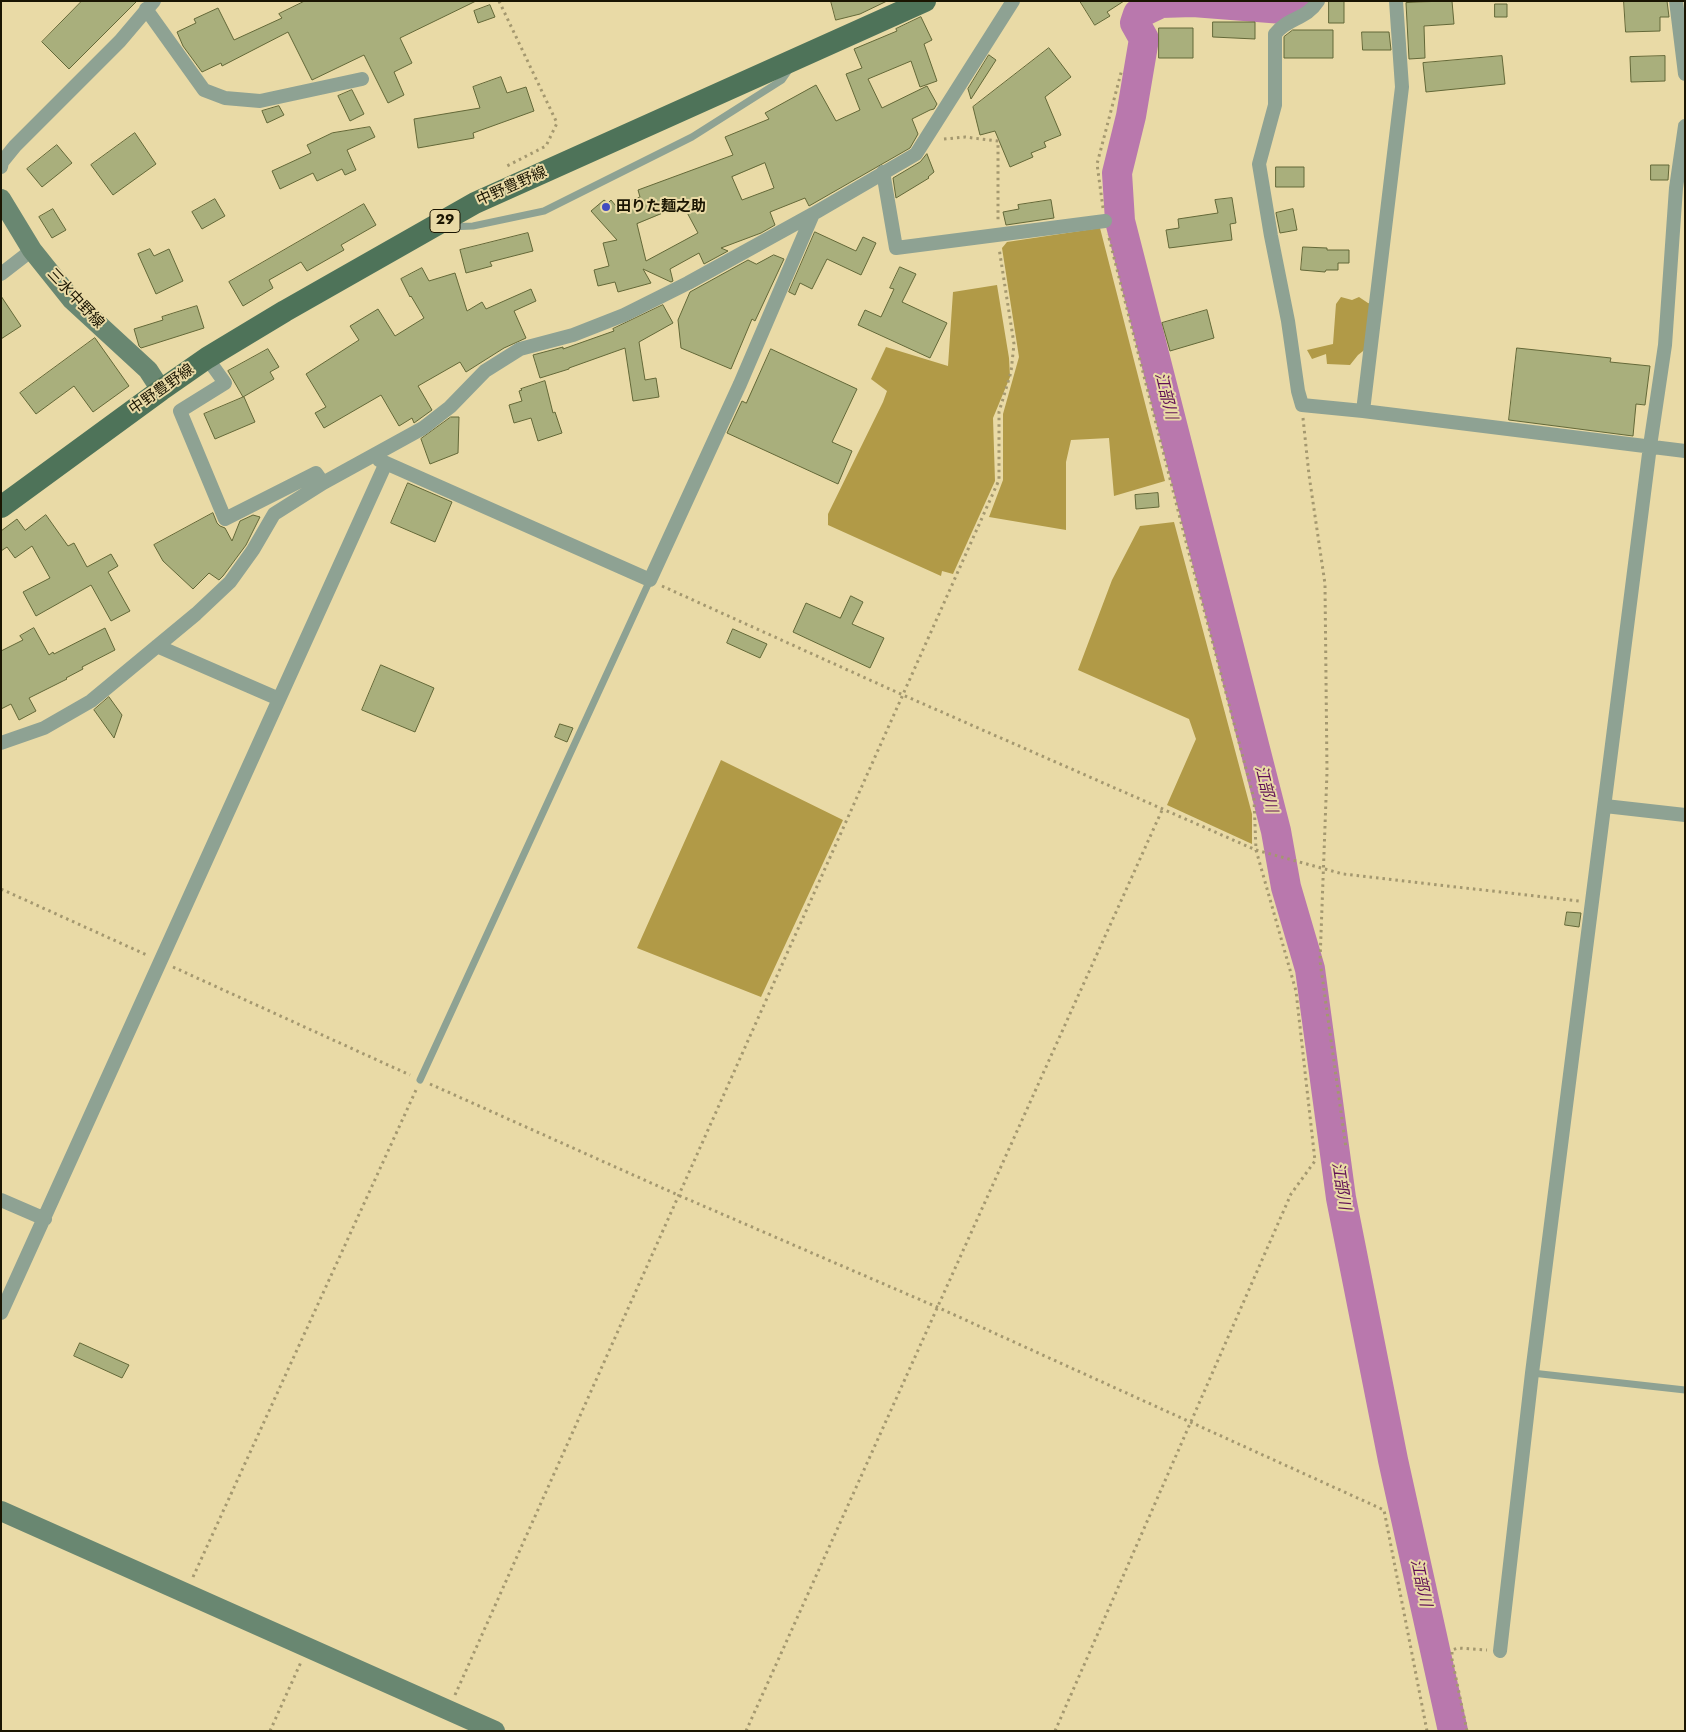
<!DOCTYPE html>
<html>
<head>
<meta charset="utf-8">
<style>
	body { margin:0 }
	#map { position:relative; width:1686px; height:1732px; overflow:hidden; background:#e9daa6; font-family:Jost,sans-serif }
	canvas { display:block }
	.frame { position:absolute; inset:0; border:2px solid #1a1502; pointer-events:none }
</style>
</head>
<body>
<div id="map">
<canvas width="1686" height="1732"></canvas>
<div class="frame"></div>
</div>
<script>
const ctx = document.querySelector('canvas').getContext('2d');
ctx.lineJoin = 'round';
function fill(path, color) {
  ctx.fillStyle = color;
  ctx.fill(path, 'evenodd');
}
function trace(path, color, width, dash) {
  ctx.strokeStyle = color;
  ctx.lineWidth = width;
  ctx.lineCap = dash ? 'butt' : 'round';
  ctx.setLineDash(dash || []);
  ctx.stroke(path);
}
function drawText(font, color, halo, rows, align = 'center') {
  ctx.font = font + ' Jost,"Noto Sans JP",sans-serif';
  ctx.lineWidth = 4;
  ctx.setLineDash([]);
  ctx.textBaseline = 'middle';
  ctx.strokeStyle = halo;
  ctx.fillStyle = color;
  for (const [text, x, y, turn = 0] of rows) {
    ctx.save();
    ctx.translate(x, y);
    ctx.rotate((+turn || 0) * Math.PI / 180);
    ctx.textAlign = isNaN(turn) ? turn : align;
    if (halo) ctx.strokeText(text, 0, 0);
    ctx.fillText(text, 0, 0);
    ctx.restore();
  }
}
const forest = new Path2D(`
	M1100 228 1165 481 1114 496 1109 438 1071 440 1066 462V530L989 517 1003 480V414L1019 357 1002 248 1007 242Z
	M997 285 1009 358 1010 377 993 418 995 481 953 574 942 571 941 576 828 525V514L883 402 887 391 871 379 886 347 948 366 953 292Z
	M1341 297 1352 300 1359 297 1368 303 1372 304V344L1358 355 1350 365 1327 364 1326 354 1312 359 1307 350 1333 344 1336 304Z
	M1174 522 1252 814V844L1167 805 1196 739 1189 719 1078 670 1112 580 1140 526Z
	M721 760 843 820 761 997 637 948Z`);
const river = new Path2D(`
	M1296 1 1283 9 1193 2 1161 3 1138 14 1135 23 1144 39 1131 116 1117 173 1120 221 1276 831 1286 887 1310 969 1341 1198 1393 1460 1453 1731`);
const building = new Path2D(`
	M82 1H137L69 69 42 42Z
	M305 1H476L400 38 412 63 394 72 404 95 388 103 364 55 312 80 288 32 222 66 221 63 202 72 183 46 177 32 196 23 194 19 218 8 234 40 282 18 279 14Z
	M831 1H887L860 14 836 20Z
	M1080 1H1124L1107 12 1110 16 1095 25Z
	M1329 1H1344V23H1329Z
	M1452 1 1454 24 1424 26 1425 58 1409 59 1406 3Z
	M1624 1H1667L1669 17H1660V31L1626 32Z
	M1495 4H1507V17H1495Z
	M490 5 495 17 478 23 474 11Z
	M921 17 932 40 924 44 937 81 920 87 911 61 868 79 882 108 927 86 937 104 934 109 930 110 912 119 918 134 910 148 809 206 805 198 770 212 775 225 761 233 721 248 728 251 704 264 699 253 670 269 673 281 671 282 643 269 651 283 618 292 615 282 598 286 594 270 609 266 603 243 617 240 591 211 604 200 608 203 611 200 616 206 640 197 638 190 733 155 725 137 769 119 765 113 816 85 836 121 860 110 846 74 862 68 854 49 897 31 896 29ZM765 163 774 188 742 200 732 177ZM683 205 698 233 646 261 637 224Z
	M1213 22H1255V39L1213 37Z
	M1159 28H1193V58H1159Z
	M1293 30H1333V58H1284V37Z
	M1362 32H1389L1391 50H1363Z
	M1049 48 1071 77 1045 97 1061 135 1044 142 1046 147 1031 153 1033 157 1010 167 995 131 980 135 973 107Z
	M989 55 996 60 971 99 968 89Z
	M1502 56 1505 84 1426 92 1423 63Z
	M1665 56V81L1631 82 1630 57Z
	M501 77 507 93 526 87 534 111 473 133 474 138 418 148 414 119 480 108 473 87Z
	M352 90 364 114 350 121 338 96Z
	M279 106 284 115 267 123 262 111Z
	M370 127 375 137 347 150 356 170 345 175 342 169 317 181 313 173 280 189 272 171 311 153 307 145 332 133Z
	M135 133 156 164 113 195 91 165Z
	M57 145 72 163 42 187 27 169Z
	M927 154 934 172 928 177 929 178 896 198 893 178 920 162Z
	M1651 165H1669L1668 180H1651Z
	M1276 167H1304V187H1276Z
	M1232 198 1236 223 1230 224 1232 240 1169 248 1166 230 1179 228 1178 219 1218 213 1215 200Z
	M215 199 225 216 202 229 192 212Z
	M1051 200 1054 218 1006 225 1003 212 1019 209 1018 205Z
	M364 204 376 225 341 245 344 250 307 271 301 262 269 280 273 288 243 306 229 282Z
	M53 209 66 230 52 238 39 217Z
	M1293 209 1297 230 1280 233 1276 213Z
	M815 232 856 251 863 237 876 243 861 275 827 259 812 289 800 283 795 295 789 292Z
	M528 233 533 251 490 262 492 266 466 273 460 250Z
	M1303 247 1327 248V250H1349V263H1338V270H1326L1325 272 1301 270Z
	M150 249 154 256 169 249 183 281 156 294 138 254Z
	M774 255 784 259 755 321 752 319 731 369 681 348 678 320 690 292 748 260 756 264Z
	M900 267 916 274 902 302 947 323 930 358 858 325 865 310 881 317 894 289 890 288Z
	M422 268 429 281 455 273 467 311 482 302 486 309 531 289 536 301 514 311 526 338 504 348 466 372 460 362 418 386 432 410 414 423 412 418 399 426 381 395 324 428 315 413 326 407 306 374 359 340 350 326 378 309 395 336 424 318 411 296 410 297 401 279Z
	M1 296 21 326 1 339Z
	M663 305 673 323 639 342 645 380 656 378 659 397 633 401 625 348 569 368V369L540 378 533 355 563 347V349L614 331 613 329Z
	M197 306 204 328 141 348 139 346 134 329 163 320 162 317Z
	M1207 310 1214 338 1170 351 1162 323Z
	M95 338 129 386 93 412 74 386 36 414 20 393Z
	M1517 348 1611 358 1610 362 1650 366 1645 405 1636 404 1633 436 1509 420Z
	M268 349 279 367 270 372 274 379 243 397 228 371Z
	M771 349 857 389 832 442 852 451 838 484 727 433 742 401 746 403Z
	M545 381 553 413 555 412 562 433 538 441 531 418 514 423 509 405 522 401 519 391 522 390 521 389Z
	M244 397 255 422 215 439 204 414Z
	M451 417H459L458 453 430 464 421 439Z
	M408 483 452 502 435 542 391 523Z
	M1158 493 1159 507 1136 509 1135 495Z
	M213 513 217 523 220 526 225 528 232 541 240 521 253 515 260 517 246 545 223 576 219 580 209 573 193 589 163 561 154 545Z
	M46 515 68 546 74 543 87 567 111 554 118 566 108 572 130 611 111 621 91 585 36 616 23 592 50 578 32 546 15 558 7 547 1 551V531L17 519 25 530Z
	M851 596 863 602 852 624 884 638 870 668 793 632 806 603 840 618Z
	M34 628 49 655 53 652 54 654 105 628 115 650 82 667 83 669 66 678 67 679 29 698 36 711 19 720 11 704 1 709V651L23 640 20 636Z
	M733 629 767 644 760 658 727 643Z
	M381 665 434 688 415 732 362 710Z
	M109 697 122 715 114 738 94 710Z
	M560 724 573 728 567 742 555 737Z
	M1567 912 1581 913 1579 927 1565 925Z
	M80 1343 129 1365 122 1378 74 1356Z`);
const path = new Path2D(`
	M499 1 557 123 546 146 507 166
	M944 139 965 137 998 141V222
	M1103 208 1097 164 1122 69
	M1303 418 1309 475 1325 584 1327 772 1320 961 1346 1148
	M662 586 903 695 1256 850 1343 874 1579 901
	M1 889 149 956
	M173 967 410 1075
	M430 1084 678 1195 937 1307 1384 1510 1427 1731
	M193 1577 416 1090
	M455 1695 999 480V412L1011 372 1014 344 999 248
	M270 1731 301 1662
	M746 1731 1163 808
	M1055 1731 1291 1194 1315 1161 1296 991 1256 850 1254 799 1185 538 1108 234
	M1467 1731 1452 1659V1650L1458 1648 1487 1650`);
const lane = new Path2D(`
	M448 227 473 226 544 211 692 137 782 80 789 70
	M420 1080 650 580
	M1532 1373 1685 1390`);
const street = new Path2D(`
	M1318 1C1306 20 1288 17 1275 34V105L1259 164 1271 236 1288 321 1298 391 1302 405 1363 411 1685 451
	M1676 1 1685 74
	M146 9 204 90 225 98 260 101 362 79
	M1 167 2 162 15 146 120 41 154 1
	M883 172 896 248 1105 221
	M1 274 32 250
	M207 358 225 383 180 411 225 519 316 473 323 483
	M1363 411 1402 87 1396 1
	M379 460 650 580 740 384 813 214
	M157 646 279 699
	M1 743 44 728 91 701 196 614 230 582 253 550 274 514 323 483 423 428 450 407 485 371 520 349 573 335 624 315 688 283 813 214 916 154 1013 1
	M1605 806 1685 815
	M1 1200 45 1219
	M1 1313 386 463
	M1500 1651 1532 1373 1650 446 1665 345 1676 188 1685 126`);
const secondary = new Path2D(`
	M1 199 32 250 72 300 148 370 161 390
	M1 1511 495 1731`);
const primary = new Path2D(`
	M1 507 161 390 207 358 285 311 475 203 925 1`);
const markers = [
	[606,207,5,"#424cc1"]
];
const shields = [
	[445,221,30]
];
const shieldNames = [
	["29",445,221]
];
const streetNames = [
	["中野豊野線",512,187,-24],
	["三水中野線",75,299,47],
	["中野豊野線",162,390,-35]
];
const poiNames = [
	["田りた麺之助",616,207]
];
const waterNames = [
	["江部川",1165,396,76],
	["江部川",1265,789,76],
	["江部川",1340,1186,81],
	["江部川",1420,1583,78]
];
fill(forest, '#b19a47');
trace(river, '#b978ad', 30);
fill(building, '#a9af7c');
trace(building, '#636838', 1);
trace(path, '#a4986f', 3, [2.5, 4]);
trace(lane, '#8ea293', 7);
trace(street, '#8ea293', 14);
trace(secondary, '#698771', 20);
trace(primary, '#4e7359', 22);
for (const [x, y, r, color] of markers) {
  const dot = new Path2D();
  dot.arc(x, y, r, 0, 2 * Math.PI);
  ctx.fillStyle = color;
  ctx.fill(dot);
  trace(dot, '#e9daa6', 2);
}
for (const [x, y, w] of shields) {
  const box = new Path2D();
  box.roundRect(x - w / 2, y - 11.5, w, 23, 4);
  ctx.fillStyle = '#e9daa6';
  ctx.fill(box);
  trace(box, '#1a1502', 1);
}
drawText('bold 14px', '#1a1502', null, shieldNames);
drawText('15px', '#1a1502', '#e9daa6', streetNames);
drawText('bold 15px', '#1a1502', '#e9daa6', poiNames, 'left');
drawText('italic 16px', '#5f1055', '#e9daa6', waterNames);
</script>
</body>
</html>
